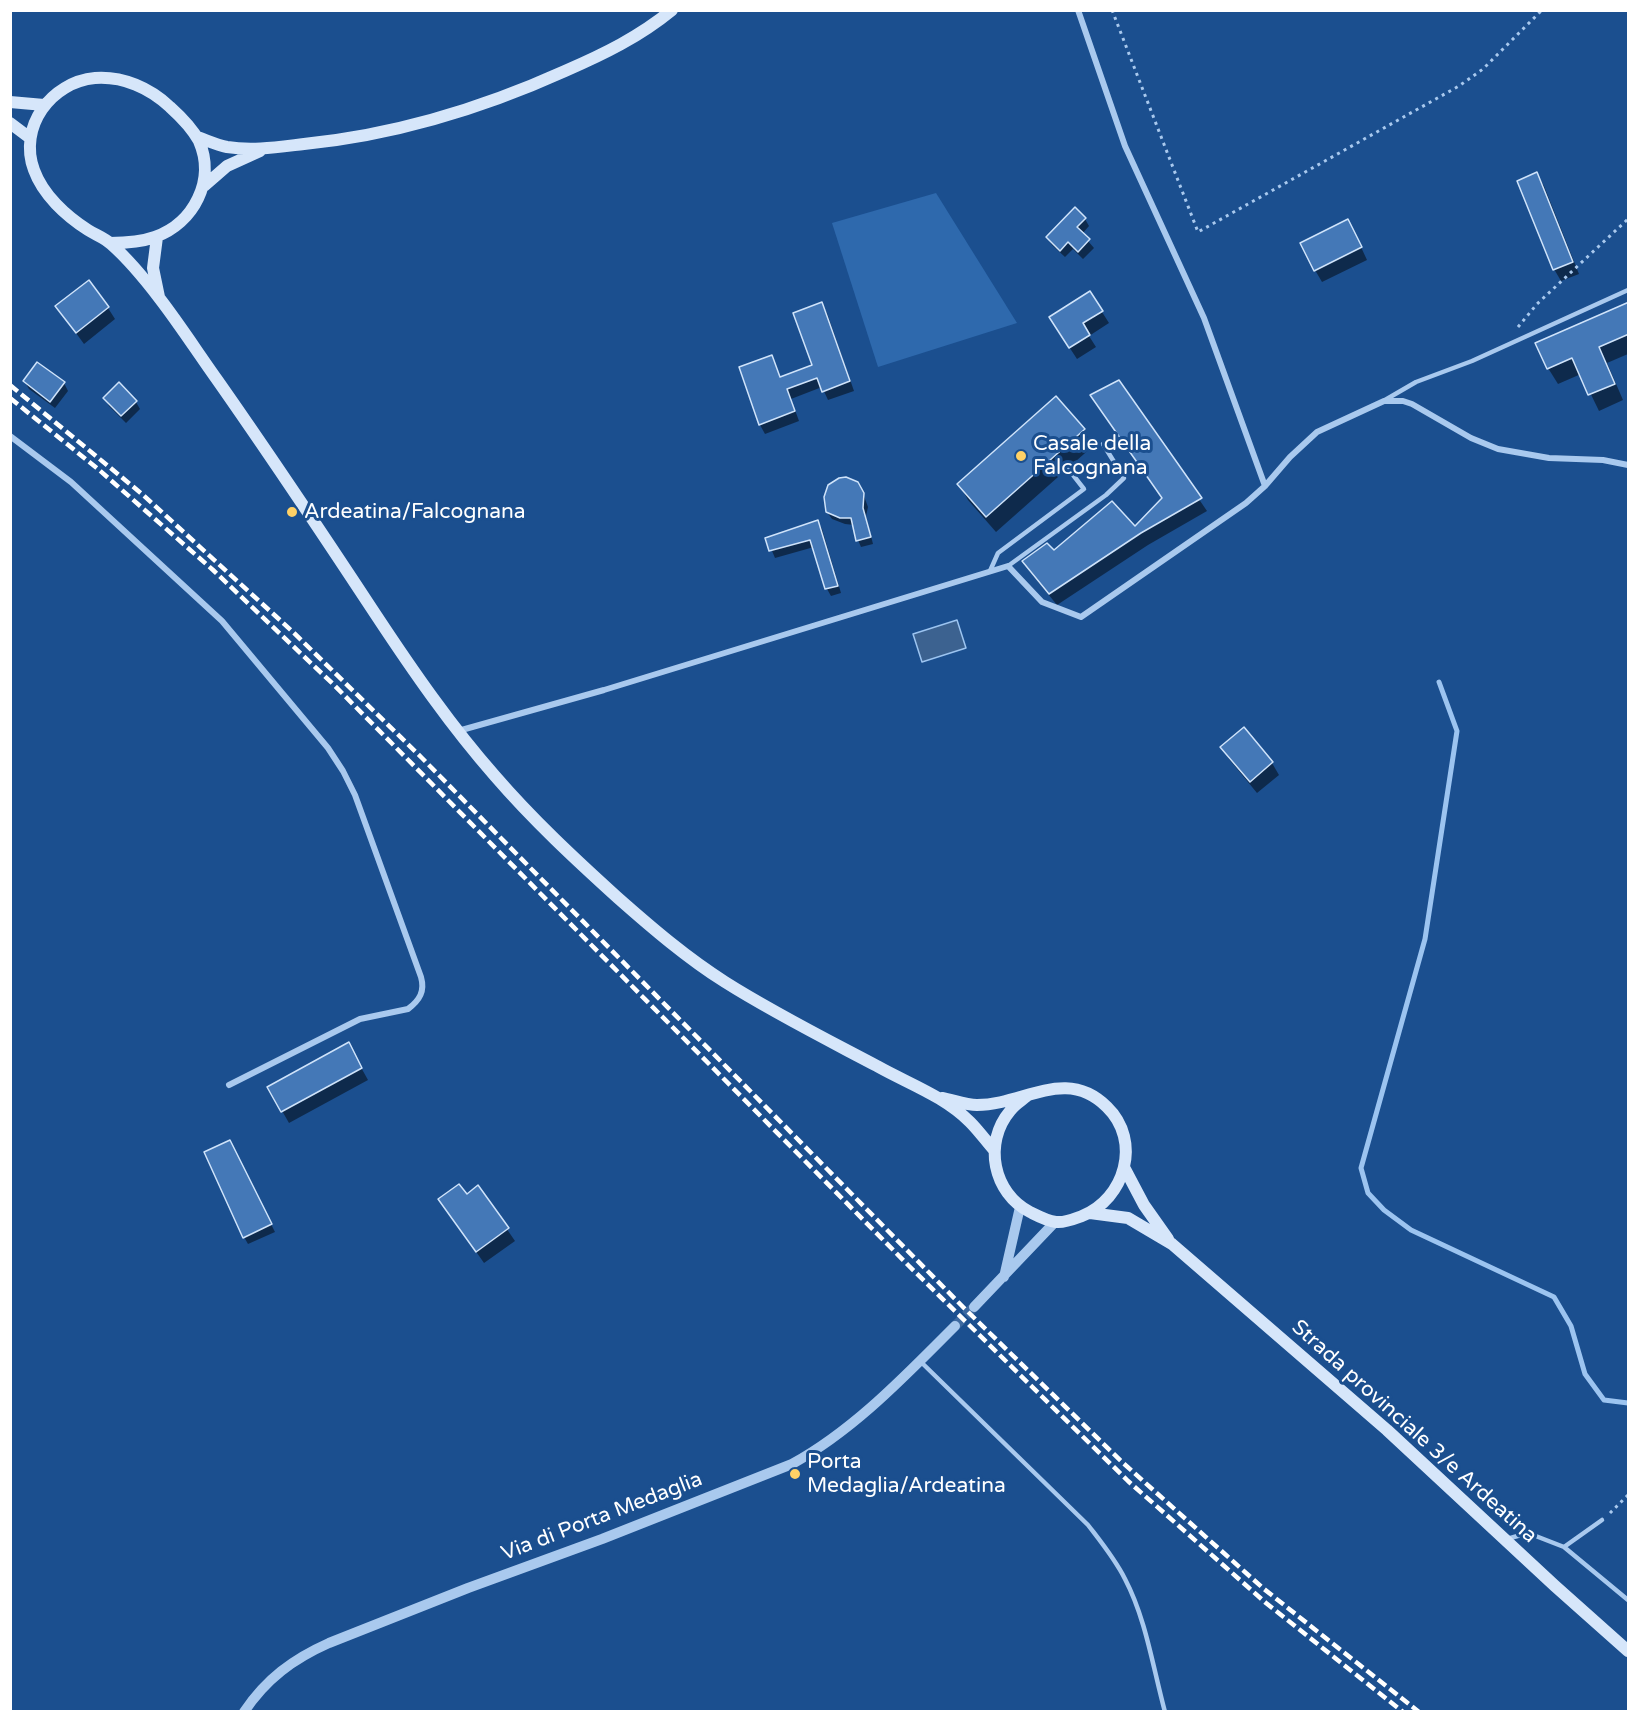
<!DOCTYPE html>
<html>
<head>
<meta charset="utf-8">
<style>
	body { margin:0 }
	#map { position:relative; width:1639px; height:1722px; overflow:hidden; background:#1b4f8f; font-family:"Varela Round",sans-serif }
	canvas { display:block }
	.frame { position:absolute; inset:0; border:12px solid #fff; pointer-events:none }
</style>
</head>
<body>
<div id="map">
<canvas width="1639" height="1722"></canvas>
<div class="frame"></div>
</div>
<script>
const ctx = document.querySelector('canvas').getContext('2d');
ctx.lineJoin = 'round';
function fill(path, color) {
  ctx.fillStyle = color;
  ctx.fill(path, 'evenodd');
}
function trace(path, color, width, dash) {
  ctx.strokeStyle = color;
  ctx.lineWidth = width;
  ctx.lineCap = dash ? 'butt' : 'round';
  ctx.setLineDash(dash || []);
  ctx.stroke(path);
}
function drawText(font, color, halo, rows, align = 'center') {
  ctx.font = font + ' "Varela Round",sans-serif';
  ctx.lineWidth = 6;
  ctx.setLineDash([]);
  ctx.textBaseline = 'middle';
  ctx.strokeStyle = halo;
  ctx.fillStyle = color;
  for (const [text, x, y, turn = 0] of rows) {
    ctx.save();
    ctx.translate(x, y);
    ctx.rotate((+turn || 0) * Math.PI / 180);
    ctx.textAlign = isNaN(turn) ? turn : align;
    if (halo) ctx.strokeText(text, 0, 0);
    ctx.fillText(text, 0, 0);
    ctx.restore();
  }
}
const green = new Path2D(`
	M936 193 1017 323 878 367 832 223Z`);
const water = new Path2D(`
	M957 620 966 648 922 662 913 634Z`);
const shadow = new Path2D(`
	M1537 174 1544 186 1579 274 1561 281 1554 269Z
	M1085 219 1089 226 1082 234 1094 248 1083 259 1073 249 1065 257 1052 245 1048 238Z
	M1354 232 1367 260 1322 282 1315 270Z
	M821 304 827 313 854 391 828 400 822 387 791 399 799 421 765 434 760 425 741 368 771 357 781 378 814 366Z
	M1628 304V354L1607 363 1623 400 1599 411 1581 374 1558 384 1548 368Z
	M57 307 108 308 115 319 84 344Z
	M1102 312 1109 323 1089 336 1096 347 1077 359 1058 330Z
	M25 382 64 383 68 391 55 408 29 389Z
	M1119 382 1207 511 1148 545 1057 605 1031 573 1024 562 1135 528 1163 499Z
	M105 398 136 402 140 409 126 423 109 406Z
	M1084 430 1093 446 996 532 968 500 959 484Z
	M861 488 868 507 866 516 873 544 861 547 858 540 854 525 845 524 832 519 827 512Z
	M818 522 822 529 841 593 831 596 827 589 814 547 775 558 767 539Z
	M1244 729 1272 763 1279 775 1257 793 1229 759 1222 747Z
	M348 1044 368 1080 289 1123 269 1088Z
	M233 1149 275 1232 248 1244 244 1237Z
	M478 1187 515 1241 484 1263 440 1200 466 1196Z`);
const stream = new Path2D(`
	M1439 682 1457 731 1425 939 1361 1168 1368 1193 1384 1210 1411 1230 1554 1297 1571 1326 1585 1374 1604 1400 1628 1403`);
const building = new Path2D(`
	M1537 172 1573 262 1553 270 1517 181Z
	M1075 207 1086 218 1077 227 1090 239 1078 252 1068 242 1060 251 1046 237Z
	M1348 219 1362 247 1314 271 1300 243Z
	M89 280 109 307 76 333 55 306Z
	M1090 291 1103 311 1083 323 1090 335 1069 348 1049 317Z
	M822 302 850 381 822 392 817 378 787 389 795 411 759 425 739 367 772 355 780 377 812 365 793 313Z
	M1629 302V334L1599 347 1615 384 1588 395 1572 358 1547 369 1535 343Z
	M37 362 65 382 50 402 23 381Z
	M1119 380 1202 498 1141 533 1049 594 1022 561 1047 543 1054 550 1112 501 1135 526 1162 498 1090 395Z
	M119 382 137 401 121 416 103 398Z
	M1056 396 1085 429 986 517 957 484Z
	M846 477 858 482 864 493 863 508 871 537 856 541 851 518H840L826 512 824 497 828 485 839 478Z
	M818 520 838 586 825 589 810 540 769 551 765 538Z
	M1244 727 1273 762 1250 782 1220 747Z
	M349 1042 362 1068 281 1112 267 1087Z
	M230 1140 272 1224 243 1238 204 1152Z
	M459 1184 467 1194 478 1185 509 1228 476 1252 438 1199Z`);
const tertiaryTunnel = new Path2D(`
	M955 1326 974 1307`);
const path = new Path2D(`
	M1112 10 1198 232 1459 86 1483 69 1542 10
	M1518 327 1537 304 1628 219
	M1610 1513 1628 1495`);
const service = new Path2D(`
	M1385 400 1416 382 1472 361 1628 290
	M1008 566 1106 495 1124 478 1103 444
	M990 571 998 553 1084 489 1066 466
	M921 1362 1088 1525C1101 1542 1115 1559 1125 1579 1146 1619 1153 1668 1165 1712
	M1507 1539 1528 1533 1564 1547 1628 1600
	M1564 1547 1602 1520`);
const minor = new Path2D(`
	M1078 10 1125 146 1204 318 1265 486
	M10 436 71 482 222 621 328 748 343 771 355 795 421 977C425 991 420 1000 408 1009L360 1019 229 1085
	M458 731 604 690 1008 566 1042 602 1081 617 1246 503 1265 486 1290 457 1317 432 1384 401H1403L1412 404 1471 438 1498 449 1549 458 1603 460 1628 465`);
const tertiary = new Path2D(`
	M1004 1277 1020 1207
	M974 1307 1055 1222
	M244 1712C266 1679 293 1659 329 1643L468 1588 602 1539 792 1464C854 1430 905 1376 955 1326`);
const secondary = new Path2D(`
	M10 102 44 105
	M10 123 30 138
	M197 137C206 140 217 145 227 147 253 151 278 147 304 144 394 135 483 108 565 71 604 54 639 37 672 10
	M204 186 227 166 260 151
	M157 237 153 268 159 297
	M110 243C125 243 141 242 155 237 194 223 216 180 199 141 192 128 180 116 170 107 150 88 123 76 95 78 51 82 18 127 34 170 43 195 66 216 88 230 96 235 105 238 111 244 127 258 147 282 160 299 180 325 198 353 218 381 272 458 324 536 376 615 413 671 451 726 495 776 533 820 575 859 618 898 652 928 687 958 725 982 774 1013 826 1039 877 1066 909 1084 944 1096 970 1122 979 1131 986 1141 994 1150
	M942 1098C953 1100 966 1105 977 1105 1024 1105 1066 1066 1107 1107 1142 1141 1125 1199 1082 1216 1074 1219 1065 1223 1056 1222 1047 1221 1038 1216 1030 1212 993 1193 983 1143 1010 1111 1014 1105 1021 1101 1027 1096
	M1125 1169 1144 1205 1168 1239
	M1090 1213 1128 1218 1172 1244 1387 1430 1555 1586 1628 1651`);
const rail = new Path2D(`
	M10 385 142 494 293 632 422 758 964 1308 1122 1462 1264 1589 1419 1712
	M10 398 98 469 213 570 334 685 909 1266 1128 1481 1266 1603 1403 1712`);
const markers = [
	[1021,456,6,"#ffd166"],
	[292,512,6,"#ffd166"],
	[795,1474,6,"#ffd166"]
];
const poiNames = [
	["Casale della",1033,444],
	["Falcognana",1033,468],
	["Ardeatina/Falcognana",304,512],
	["Porta",807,1462],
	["Medaglia/Ardeatina",807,1486]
];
const streetNames = [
	["Strada provinciale 3/e Ardeatina",1414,1432,42],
	["Via di Porta Medaglia",602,1517,-21]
];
fill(green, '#2e69ad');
fill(water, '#3c6290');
trace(water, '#9cc4f0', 1.5);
fill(shadow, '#0007');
trace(stream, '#9cc4f0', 5);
fill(building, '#4478b7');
trace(building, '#cfe3fa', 1.5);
trace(tertiaryTunnel, '#3d69a0', 10, [10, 5]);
trace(path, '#a9c9ee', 3, [3, 4.5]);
trace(service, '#a9c9ee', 4.5);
trace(minor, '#a9c9ee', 6);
trace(tertiary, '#a9c9ee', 10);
trace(secondary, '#d6e6fa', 12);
trace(rail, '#fff', 4.5, [10, 4.5]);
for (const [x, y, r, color] of markers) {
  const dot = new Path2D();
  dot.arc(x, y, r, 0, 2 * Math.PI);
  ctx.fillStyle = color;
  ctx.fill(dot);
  trace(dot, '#1b4f8f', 2);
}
drawText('21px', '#fff', '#1b4f8f', poiNames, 'left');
drawText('21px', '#fff', '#1b4f8f', streetNames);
</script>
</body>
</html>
